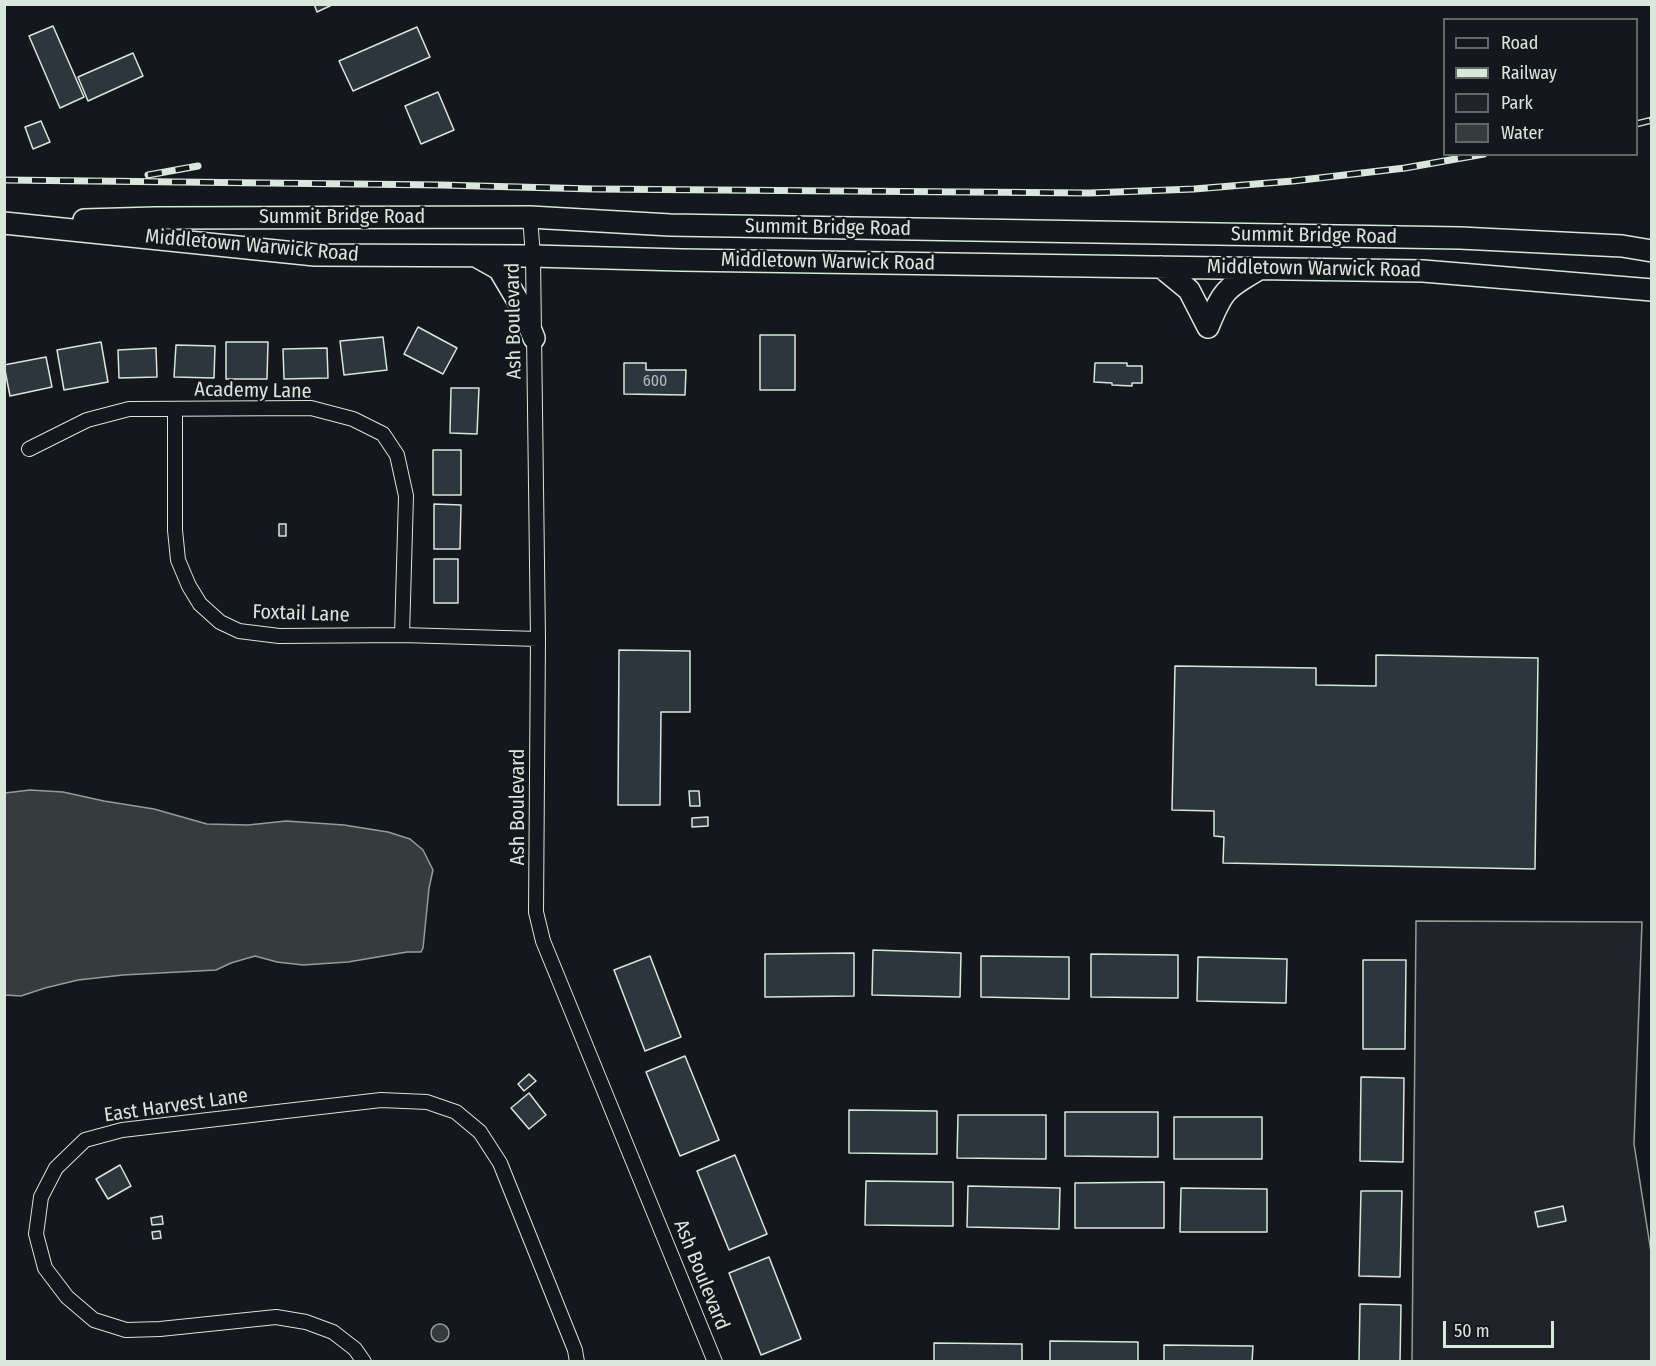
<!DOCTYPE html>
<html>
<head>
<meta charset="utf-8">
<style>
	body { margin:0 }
	#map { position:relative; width:1656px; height:1366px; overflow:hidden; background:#14181c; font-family:"Fira Sans Condensed",sans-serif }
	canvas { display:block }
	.frame { position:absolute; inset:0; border:6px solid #d8e6dc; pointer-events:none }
	.legend { position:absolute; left:1443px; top:18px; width:195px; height:138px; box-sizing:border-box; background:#14181c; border:2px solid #626a69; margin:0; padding:8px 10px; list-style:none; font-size:18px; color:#d8e6dc }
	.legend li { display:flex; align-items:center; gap:12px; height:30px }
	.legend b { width:30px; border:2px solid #626a69 }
	.scale { position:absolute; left:1443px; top:1321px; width:111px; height:27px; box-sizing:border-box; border:3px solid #d8e6dc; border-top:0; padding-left:8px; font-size:18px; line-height:21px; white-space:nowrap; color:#d8e6dc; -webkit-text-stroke:4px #14181c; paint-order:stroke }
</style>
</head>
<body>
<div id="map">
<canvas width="1656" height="1366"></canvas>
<div class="frame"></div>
<ul class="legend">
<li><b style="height:8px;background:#14181c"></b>Road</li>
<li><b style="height:8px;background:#d8e6dc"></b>Railway</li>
<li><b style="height:16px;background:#202428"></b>Park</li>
<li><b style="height:16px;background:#363b3e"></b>Water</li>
</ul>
<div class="scale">50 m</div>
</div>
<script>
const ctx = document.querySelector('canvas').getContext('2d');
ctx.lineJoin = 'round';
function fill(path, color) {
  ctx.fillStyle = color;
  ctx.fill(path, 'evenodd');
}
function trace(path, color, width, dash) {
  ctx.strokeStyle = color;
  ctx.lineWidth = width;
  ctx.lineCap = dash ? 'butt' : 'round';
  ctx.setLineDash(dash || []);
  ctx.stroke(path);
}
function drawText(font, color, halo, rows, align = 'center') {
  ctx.font = font + ' "Fira Sans Condensed",sans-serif';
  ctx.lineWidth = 4.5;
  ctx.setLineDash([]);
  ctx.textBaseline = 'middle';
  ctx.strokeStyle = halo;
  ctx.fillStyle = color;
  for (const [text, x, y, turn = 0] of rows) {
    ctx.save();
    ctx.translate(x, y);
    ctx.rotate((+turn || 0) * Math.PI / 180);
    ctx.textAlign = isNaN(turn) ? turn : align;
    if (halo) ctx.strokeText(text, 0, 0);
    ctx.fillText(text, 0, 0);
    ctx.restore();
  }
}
const green = new Path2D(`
	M1416 921 1642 922 1634 1144 1651 1252V1361L1412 1362Z`);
const water = new Path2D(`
	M30 790 63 792 104 801 154 809 207 824 248 825 286 821 344 825 388 832 410 839 423 850 433 870 429 888 423 948 421 952H407L348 962 303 965 277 962 255 956 231 963 216 970 123 975 78 980 45 988 21 996 5 995V793Z
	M431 1333a9 9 0 1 1 18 0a9 9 0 1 1-18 0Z`);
const building = new Path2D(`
	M314 4H334L317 12Z
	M53 26 84 97 60 108 29 36Z
	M417 27 430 57 353 91 339 61Z
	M133 53 143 76 88 101 78 77Z
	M438 92 454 130 421 144 405 106Z
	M41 121 50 142 33 149 25 127Z
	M418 327 457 348 443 374 404 354Z
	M760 335H795V390H760Z
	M383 337 387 370 344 375 340 341Z
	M101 342 108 382 64 390 57 350Z
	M226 342H268L267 379H226Z
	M176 345 215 346 214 378 174 377Z
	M156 348 157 377 119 378 118 350Z
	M327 348 328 378 284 379 283 349Z
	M46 357 52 387 10 396 4 365Z
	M624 363H646V370H686L685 395 624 394Z
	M1095 363H1127V366H1142V383H1132V386L1112 385V383L1094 382Z
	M451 388H479L477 434 450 433Z
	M433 450H461V495H433Z
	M434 504 461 505 460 549H434Z
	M279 524H286V536H279Z
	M434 559H458V603H434Z
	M619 650 690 651V712H661L660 805H618Z
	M1376 655 1538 658 1535 869 1223 863 1224 837 1214 836V811L1172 810 1175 666 1316 668V685L1376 686Z
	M689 791H699L700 806H690Z
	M708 817V826L692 827V818Z
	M873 950 961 953 960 997 872 995Z
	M854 953V996L765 997V954Z
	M1091 954 1178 955V998L1091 997Z
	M650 956 681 1037 645 1051 614 970Z
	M981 956 1069 957V999L981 997Z
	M1198 957 1287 959 1286 1003 1197 1001Z
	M1363 960H1406L1405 1049H1363Z
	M685 1056 719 1140 680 1156 646 1072Z
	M529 1074 536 1081 524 1091 518 1084Z
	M1361 1077 1404 1078 1403 1162 1360 1161Z
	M529 1093 546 1115 529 1129 511 1108Z
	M849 1110 937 1111V1154L849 1153Z
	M1065 1112H1158V1157L1065 1156Z
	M958 1115H1046V1159L957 1158Z
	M1174 1117H1262V1159H1174Z
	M735 1155 767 1234 729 1250 697 1171Z
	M120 1165 131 1186 108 1199 96 1179Z
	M866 1181 953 1182V1226L865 1225Z
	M1164 1182V1228H1075V1183Z
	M968 1186 1060 1188 1059 1229 967 1227Z
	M1181 1188 1267 1189V1232H1180Z
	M1361 1191H1402L1400 1277 1359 1276Z
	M1563 1206 1566 1221 1538 1227 1535 1212Z
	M162 1216 163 1224 152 1225 151 1218Z
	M160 1231 161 1238 153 1239 152 1232Z
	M769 1257 801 1339 761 1355 729 1273Z
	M1360 1304 1401 1305 1400 1362H1359Z
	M1050 1341 1138 1342V1362H1050Z
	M934 1343 1022 1344V1362H934Z
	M1164 1345 1253 1346 1252 1362H1164Z`);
const street = new Path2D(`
	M530 217 533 256 538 639 536 912 543 941 715 1362
	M175 410V530L178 560 189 586 200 604 220 622 239 631 279 636 402 635 538 639
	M29 449 87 420 129 409 311 408 353 419 383 434 397 455 406 496 402 635
	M364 1362 355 1349 333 1332 306 1322 276 1317 160 1329 126 1330 94 1320 67 1297 45 1268 36 1234 41 1197 56 1168 85 1140 122 1130 381 1100 427 1102 456 1112 480 1132 500 1163 575 1350 577 1362`);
const primary = new Path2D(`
	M84 220 155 218 530 217 670 225 1460 238 1622 246 1652 251
	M4 223 315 255 533 256 681 260 1423 271 1652 290
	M476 256 499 269 521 306 534 338
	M1161 267 1189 290 1208 327
	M1208 327C1223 290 1225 289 1259 269`);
const rail = new Path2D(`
	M1636 124 1652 120
	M148 175 198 166
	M4 180 441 185 594 189 1090 193 1194 189 1293 181 1405 168 1484 154`);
const numberNames = [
	["600",655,382]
];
const streetNames = [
	["Summit Bridge Road",342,217],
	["Summit Bridge Road",828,228,1],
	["Summit Bridge Road",1314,236,1],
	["Middletown Warwick Road",252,246,5],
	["Middletown Warwick Road",828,262,1],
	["Middletown Warwick Road",1314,269,1],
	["Ash Boulevard",514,321,-91],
	["Academy Lane",253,391,1],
	["Foxtail Lane",301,614,2],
	["Ash Boulevard",518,807,-90],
	["East Harvest Lane",176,1106,-8],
	["Ash Boulevard",701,1275,68]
];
fill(green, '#202428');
trace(green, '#939e99', 1.5);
fill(water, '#363b3e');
trace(water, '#939e99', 1.5);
fill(building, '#2c363c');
trace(building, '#d8e6dc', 1.5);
trace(street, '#d8e6dc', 16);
trace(primary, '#d8e6dc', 24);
trace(street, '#14181c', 14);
trace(primary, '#14181c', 21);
trace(rail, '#d8e6dc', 7);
trace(rail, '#14181c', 4.5, [14]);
drawText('16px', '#adbab4', null, numberNames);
drawText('20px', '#d8e6dc', '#14181c', streetNames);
</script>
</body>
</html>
